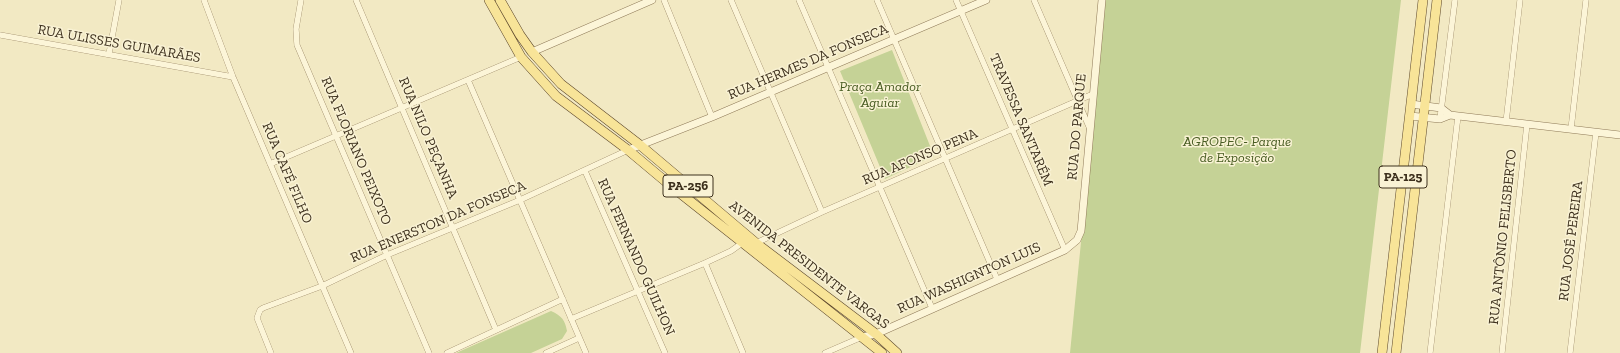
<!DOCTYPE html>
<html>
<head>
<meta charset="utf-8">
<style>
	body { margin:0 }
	canvas { display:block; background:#f2e9c3 }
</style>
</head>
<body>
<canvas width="1620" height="353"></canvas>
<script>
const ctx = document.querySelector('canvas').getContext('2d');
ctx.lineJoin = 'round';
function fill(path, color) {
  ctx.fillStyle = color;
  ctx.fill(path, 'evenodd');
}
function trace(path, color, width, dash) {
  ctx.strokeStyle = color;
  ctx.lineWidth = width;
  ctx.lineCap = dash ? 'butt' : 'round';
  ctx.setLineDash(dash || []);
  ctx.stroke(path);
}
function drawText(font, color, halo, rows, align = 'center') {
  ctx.font = font + ' "Zilla Slab",serif';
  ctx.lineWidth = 3;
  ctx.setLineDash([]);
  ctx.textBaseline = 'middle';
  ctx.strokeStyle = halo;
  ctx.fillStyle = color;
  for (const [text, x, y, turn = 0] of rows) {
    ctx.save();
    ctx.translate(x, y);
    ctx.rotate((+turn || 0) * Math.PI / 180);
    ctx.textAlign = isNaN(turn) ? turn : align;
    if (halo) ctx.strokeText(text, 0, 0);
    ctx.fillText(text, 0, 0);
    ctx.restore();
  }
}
const green = new Path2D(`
	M1105 0H1401L1360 353H1070Z
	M892 50 934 156 885 179 840 71Z
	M551 311C562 316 565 320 567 331L562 339 531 353H456Z`);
const minor = new Path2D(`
	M204 0 233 77 351 353
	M301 0 296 29 297 45 429 353
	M356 0 496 330
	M664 0 712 117
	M731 0 822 212
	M799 0 932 308
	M877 0 997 279
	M956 0 1065 250
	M1034 0 1090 129
	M0 35 233 77
	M109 54 119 0
	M468 80 586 353
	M1440 119 1455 0
	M1506 122 1520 0
	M1571 129 1586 0
	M270 164 521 57
	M585 171 665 353
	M756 243 822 212 1093 94
	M705 263 743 353
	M571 319 705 263 731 251 742 243
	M271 353 257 318 260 310 263 308 322 286 387 255 520 200 628 150
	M447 353 563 299
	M546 353 579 338
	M825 353 862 337
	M1430 353 1458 116
	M1502 353 1527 124
	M1570 353 1596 132`);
const tertiary = new Path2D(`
	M532 52 652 0
	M1411 104 1441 108 1450 115 1620 135
	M1410 116 1440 119 1450 115
	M628 150 712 117 986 0
	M862 337 876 334 1065 250 1077 240 1081 231 1102 0`);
const primary = new Path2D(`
	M489 0 521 57 556 96 628 150 671 186 882 353
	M500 0 520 35 532 52 561 84 640 145 756 243 876 334 897 353
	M1382 353 1423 0
	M1396 353 1437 0`);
const shields = [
	[1403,177,48],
	[688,186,50]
];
const shieldNames = [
	["PA-125",1403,177],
	["PA-256",688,186]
];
const streetNames = [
	["RUA ULISSES GUIMARÃES",119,44,10],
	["RUA HERMES DA FONSECA",808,62,-23],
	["TRAVESSA SANTARÉM",1021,120,67],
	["RUA DO PARQUE",1077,127,-85],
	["RUA NILO PEÇANHA",428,138,67],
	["RUA FLORIANO PEIXOTO",356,151,67],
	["RUA AFONSO PENA",920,157,-23],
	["RUA CAFÉ FILHO",287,173,67],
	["RUA ENERSTON DA FONSECA",438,222,-23],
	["RUA ANTÔNIO FELISBERTO",1503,237,-84],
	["RUA JOSÉ PEREIRA",1571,241,-83],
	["RUA FERNANDO GUILHON",636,257,66],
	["AVENIDA PRESIDENTE VARGAS",809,265,38],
	["RUA WASHIGNTON LUIS",969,278,-24]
];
const parkNames = [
	["Praça Amador",880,87],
	["Aguiar",880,103],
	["AGROPEC- Parque",1237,142],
	["de Exposição",1237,158]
];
fill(green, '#c5d296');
trace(minor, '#8f7a58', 6);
trace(tertiary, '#8f7a58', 8);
trace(primary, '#5c472c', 10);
trace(minor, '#fcf5d8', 5.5);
trace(tertiary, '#fcf5d8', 7);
trace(primary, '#f8e498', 9);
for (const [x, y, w] of shields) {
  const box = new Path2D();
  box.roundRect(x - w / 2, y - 11, w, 22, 3);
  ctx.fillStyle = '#f9f2d4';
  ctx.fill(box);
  trace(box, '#3d301d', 1);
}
drawText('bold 13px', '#3d301d', null, shieldNames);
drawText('14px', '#3d301d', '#f9f2d4', streetNames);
drawText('italic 14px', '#485c22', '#f9f2d4', parkNames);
</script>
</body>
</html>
